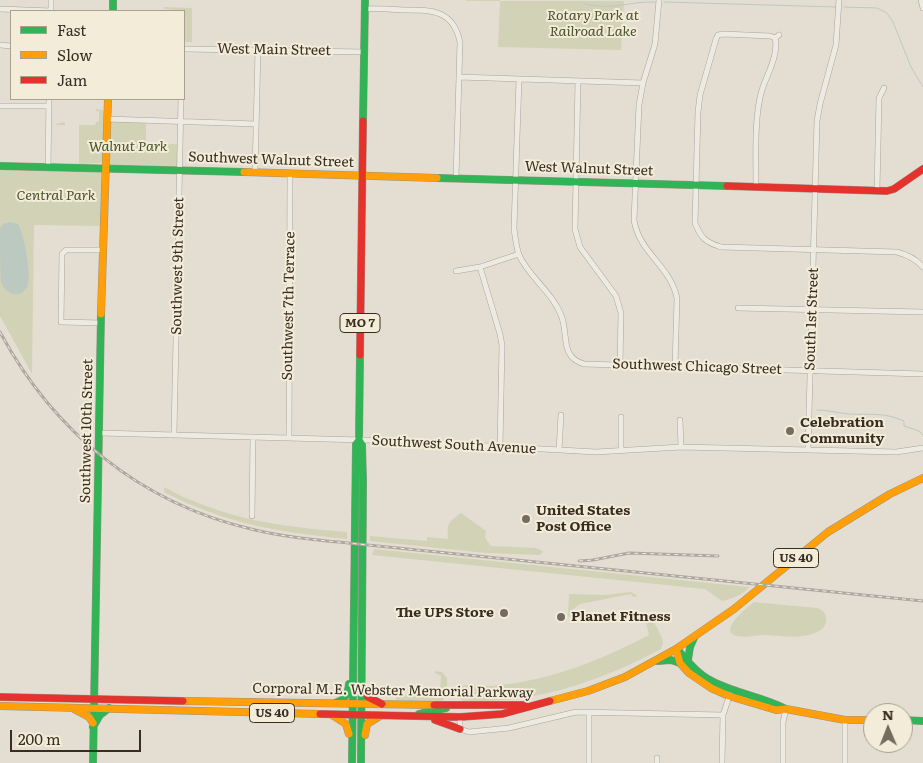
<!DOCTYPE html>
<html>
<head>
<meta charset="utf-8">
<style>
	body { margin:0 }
	#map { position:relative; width:923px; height:763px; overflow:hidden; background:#e4ded2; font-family:Literata,serif }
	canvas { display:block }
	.legend { position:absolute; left:10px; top:10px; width:175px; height:90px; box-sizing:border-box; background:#f3ecd9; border:1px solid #a9a090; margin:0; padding:6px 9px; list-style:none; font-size:15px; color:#392d22 }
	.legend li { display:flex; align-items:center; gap:10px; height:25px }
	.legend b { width:25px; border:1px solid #a9a090 }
	.north { position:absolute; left:863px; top:703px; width:50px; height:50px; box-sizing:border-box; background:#f3ecd9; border:1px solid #a9a090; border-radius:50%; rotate:359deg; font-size:14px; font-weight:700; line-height:20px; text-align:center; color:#392d22 }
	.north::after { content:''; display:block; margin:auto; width:18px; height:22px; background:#756b60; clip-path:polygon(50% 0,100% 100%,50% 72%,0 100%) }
	.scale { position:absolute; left:10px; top:730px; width:131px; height:22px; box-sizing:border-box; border:2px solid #392d22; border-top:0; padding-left:6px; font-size:15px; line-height:18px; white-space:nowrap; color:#392d22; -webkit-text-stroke:4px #f3ecd9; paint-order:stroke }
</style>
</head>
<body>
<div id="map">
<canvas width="923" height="763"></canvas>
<ul class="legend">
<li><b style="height:6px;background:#30b455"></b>Fast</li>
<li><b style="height:6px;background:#ff9f0a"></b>Slow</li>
<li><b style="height:6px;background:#e5322d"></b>Jam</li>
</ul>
<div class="north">N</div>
<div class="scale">200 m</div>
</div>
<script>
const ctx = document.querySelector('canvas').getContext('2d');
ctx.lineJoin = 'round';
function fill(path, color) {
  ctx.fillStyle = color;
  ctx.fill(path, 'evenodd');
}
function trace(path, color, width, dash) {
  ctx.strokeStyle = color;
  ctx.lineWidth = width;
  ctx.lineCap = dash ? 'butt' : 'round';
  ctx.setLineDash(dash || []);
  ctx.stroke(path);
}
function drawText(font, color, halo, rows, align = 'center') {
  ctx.font = font + ' Literata,serif';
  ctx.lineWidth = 4;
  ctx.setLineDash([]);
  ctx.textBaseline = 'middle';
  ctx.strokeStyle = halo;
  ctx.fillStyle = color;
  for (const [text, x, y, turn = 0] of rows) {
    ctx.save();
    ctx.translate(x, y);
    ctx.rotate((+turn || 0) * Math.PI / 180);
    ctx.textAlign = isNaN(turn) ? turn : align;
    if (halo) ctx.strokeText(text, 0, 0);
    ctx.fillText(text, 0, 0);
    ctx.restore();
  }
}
const green = new Path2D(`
	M465 0 624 1 621 50 498 47 500 0Z
	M164 7 192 8V42H184V11L164 9Z
	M96 109 103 110 104 113 102 161 101 163 79 164V125H56V124L65 122V125H95L96 122 99 121V111H96Z
	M111 119 146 120V144H178L179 164 176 167 109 165Z
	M0 166 105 168 103 226 34 225 32 374 0 316Z
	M164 487C222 519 282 527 347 532V539C278 532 226 524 164 492Z
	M461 513 486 531 485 538 491 546 536 548 543 551 540 555 486 553 370 541V536L427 541V537L448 539C447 524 448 522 461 513Z
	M374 549 749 587C743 595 732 599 722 601L705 589 372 555Z
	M631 592 638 596 633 597 631 594 580 604 572 610 569 617H568L569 594 604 595Z
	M754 602 817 608C829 611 829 626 819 631 802 640 782 636 765 635 756 635 745 638 737 636 717 631 748 607 754 602Z
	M647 612C650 614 662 636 663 641 663 645 662 646 661 649 606 678 547 700 485 701 477 701 464 704 459 698L460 694 490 690 458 693 460 688 465 685C476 685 488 687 499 685 552 680 603 659 649 635L644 614Z
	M435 671 442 672 447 678C447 688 449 698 439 703L396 700V697L399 695H432V691H440L441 676 435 673Z`);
const water = new Path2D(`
	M10 222 18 224C24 235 31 272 28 284 23 300 6 296 1 282 0 268 0 243 0 228L3 224Z`);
const stream = new Path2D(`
	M664 2 836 7
	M585 4C612 11 629 1 655 2
	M844 7 877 8 887 13 893 22 911 67 923 87
	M817 410C828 410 838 413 849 414 870 415 884 412 904 421V426L919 431 923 435
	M335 699 340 695`);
const street = new Path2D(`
	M659 0 655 44 643 83 639 105 634 220C639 253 670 265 677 298L675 367
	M921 0 923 8
	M0 9 51 11V0
	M364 9C377 8 390 9 403 10 431 10 453 9 460 42L456 178
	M779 35 775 38 770 36 723 34 718 35 716 39 700 95 698 112 695 223C701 238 705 242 721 247L897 252C908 255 916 259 923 267
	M0 45 11 46
	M184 49 364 52
	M459 77 643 83
	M519 79 514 228C515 237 516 246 519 255 529 277 552 292 561 315 569 333 559 357 584 364L923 374
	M578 81 575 229 580 247 616 296 621 313 620 364
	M0 106H49
	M107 119 256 124
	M48 167 49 99
	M255 172 258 50
	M756 186C756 159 754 115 762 90 767 74 779 55 775 38
	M877 190 879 98 884 88
	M480 267 500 334 502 345 500 447
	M456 271 480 267 519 254
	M738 308 923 312
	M101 323 61 322 62 254 66 250H103
	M621 417V451
	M680 420 681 447
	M100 433 400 441 596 452 681 447 896 452 923 448
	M174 434 181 99
	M289 438 290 174
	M559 450 561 415
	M808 450 817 121 820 104 836 45 839 0
	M252 516 253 437
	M460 717V729L469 732 509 728 576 712 723 715
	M589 763V712
	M657 763V758
	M722 763 723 715 730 694
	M783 763V722L786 709
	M845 763V720`);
const fast = new Path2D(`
	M113 0V11
	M363 121 365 0
	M0 166 244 172
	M437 178 727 186
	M360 355 359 440 362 445 363 482 361 763
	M677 649C687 660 695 672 708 679 732 693 761 696 786 709
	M688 660 690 647 694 638
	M658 661 671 660 680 663
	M335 703C345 700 348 694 349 684
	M419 714 446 708
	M903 720 923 721
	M93 727 100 715 109 708
	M93 763 101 314
	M352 763 356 444 359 440`);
const slow = new Path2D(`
	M244 172 437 178
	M101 314 108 99
	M676 649 680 663 689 673 711 688 729 696 776 710 786 709 845 720H873
	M183 701 434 705
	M550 701 588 691 625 677 676 649 734 609 828 532 890 494 923 478
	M0 706 320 714
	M74 709 89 717 93 723
	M332 715 346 724 349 734
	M365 735 367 724 380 716`);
const jam = new Path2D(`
	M727 186 887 191 894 189 923 169
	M360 355 363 121
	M363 688 368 697 382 704
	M0 697 183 701
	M434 705H525
	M320 714 460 717 502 714 550 701
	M435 720 460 729`);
const rail = new Path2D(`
	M0 332C53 431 140 503 251 529 283 537 316 540 348 543L923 601
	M579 561 593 560 629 553 718 556`);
const markers = [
	[790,431,5,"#756b60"],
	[526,519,5,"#756b60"],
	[504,613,5,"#756b60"],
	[561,617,5,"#756b60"]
];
const shields = [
	[360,323,40],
	[796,558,45],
	[272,713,45]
];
const shieldNames = [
	["MO 7",360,323],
	["US 40",796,558],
	["US 40",272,713]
];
const parkNames = [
	["Rotary Park at",593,16],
	["Railroad Lake",593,32],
	["Walnut Park",128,147],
	["Central Park",56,196]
];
const streetNames = [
	["West Main Street",274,50,1],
	["Southwest Walnut Street",271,160,2],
	["West Walnut Street",589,169,2],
	["Southwest 9th Street",178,266,-89],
	["Southwest 7th Terrace",289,306,-89],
	["South 1st Street",812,319,-88],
	["Southwest Chicago Street",697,367,2],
	["Southwest 10th Street",87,431,-89],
	["Southwest South Avenue",454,445,3],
	["Corporal M.E. Webster Memorial Parkway",393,691,1]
];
const poiNames = [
	["Celebration",800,423],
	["Community",800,439],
	["United States",536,511],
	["Post Office",536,527],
	["The UPS Store",494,613,"right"],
	["Planet Fitness",571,617]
];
fill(green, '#d2d2b6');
fill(water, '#bbc9c1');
trace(stream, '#bbc9c1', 1);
trace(street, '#aaa49a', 6);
trace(fast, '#9a938a', 8);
trace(slow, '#9a938a', 8);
trace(jam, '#9a938a', 8);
trace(street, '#edeae2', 5);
trace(fast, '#30b455', 7);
trace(slow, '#ff9f0a', 7);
trace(jam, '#e5322d', 7);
trace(rail, '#ada8a2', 3);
trace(rail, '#f3ecd9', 1, [4]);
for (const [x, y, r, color] of markers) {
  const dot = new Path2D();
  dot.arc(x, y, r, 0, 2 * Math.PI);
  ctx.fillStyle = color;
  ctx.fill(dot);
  trace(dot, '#f3ecd9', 2);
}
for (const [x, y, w] of shields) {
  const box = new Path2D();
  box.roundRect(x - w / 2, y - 9.5, w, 19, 4);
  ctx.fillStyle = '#f3ecd9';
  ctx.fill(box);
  trace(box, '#392d22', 1);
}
drawText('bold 12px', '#392d22', null, shieldNames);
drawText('italic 14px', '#49542a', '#f3ecd9', parkNames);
drawText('14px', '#392d22', '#f3ecd9', streetNames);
drawText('bold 14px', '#392d22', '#f3ecd9', poiNames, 'left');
</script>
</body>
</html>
